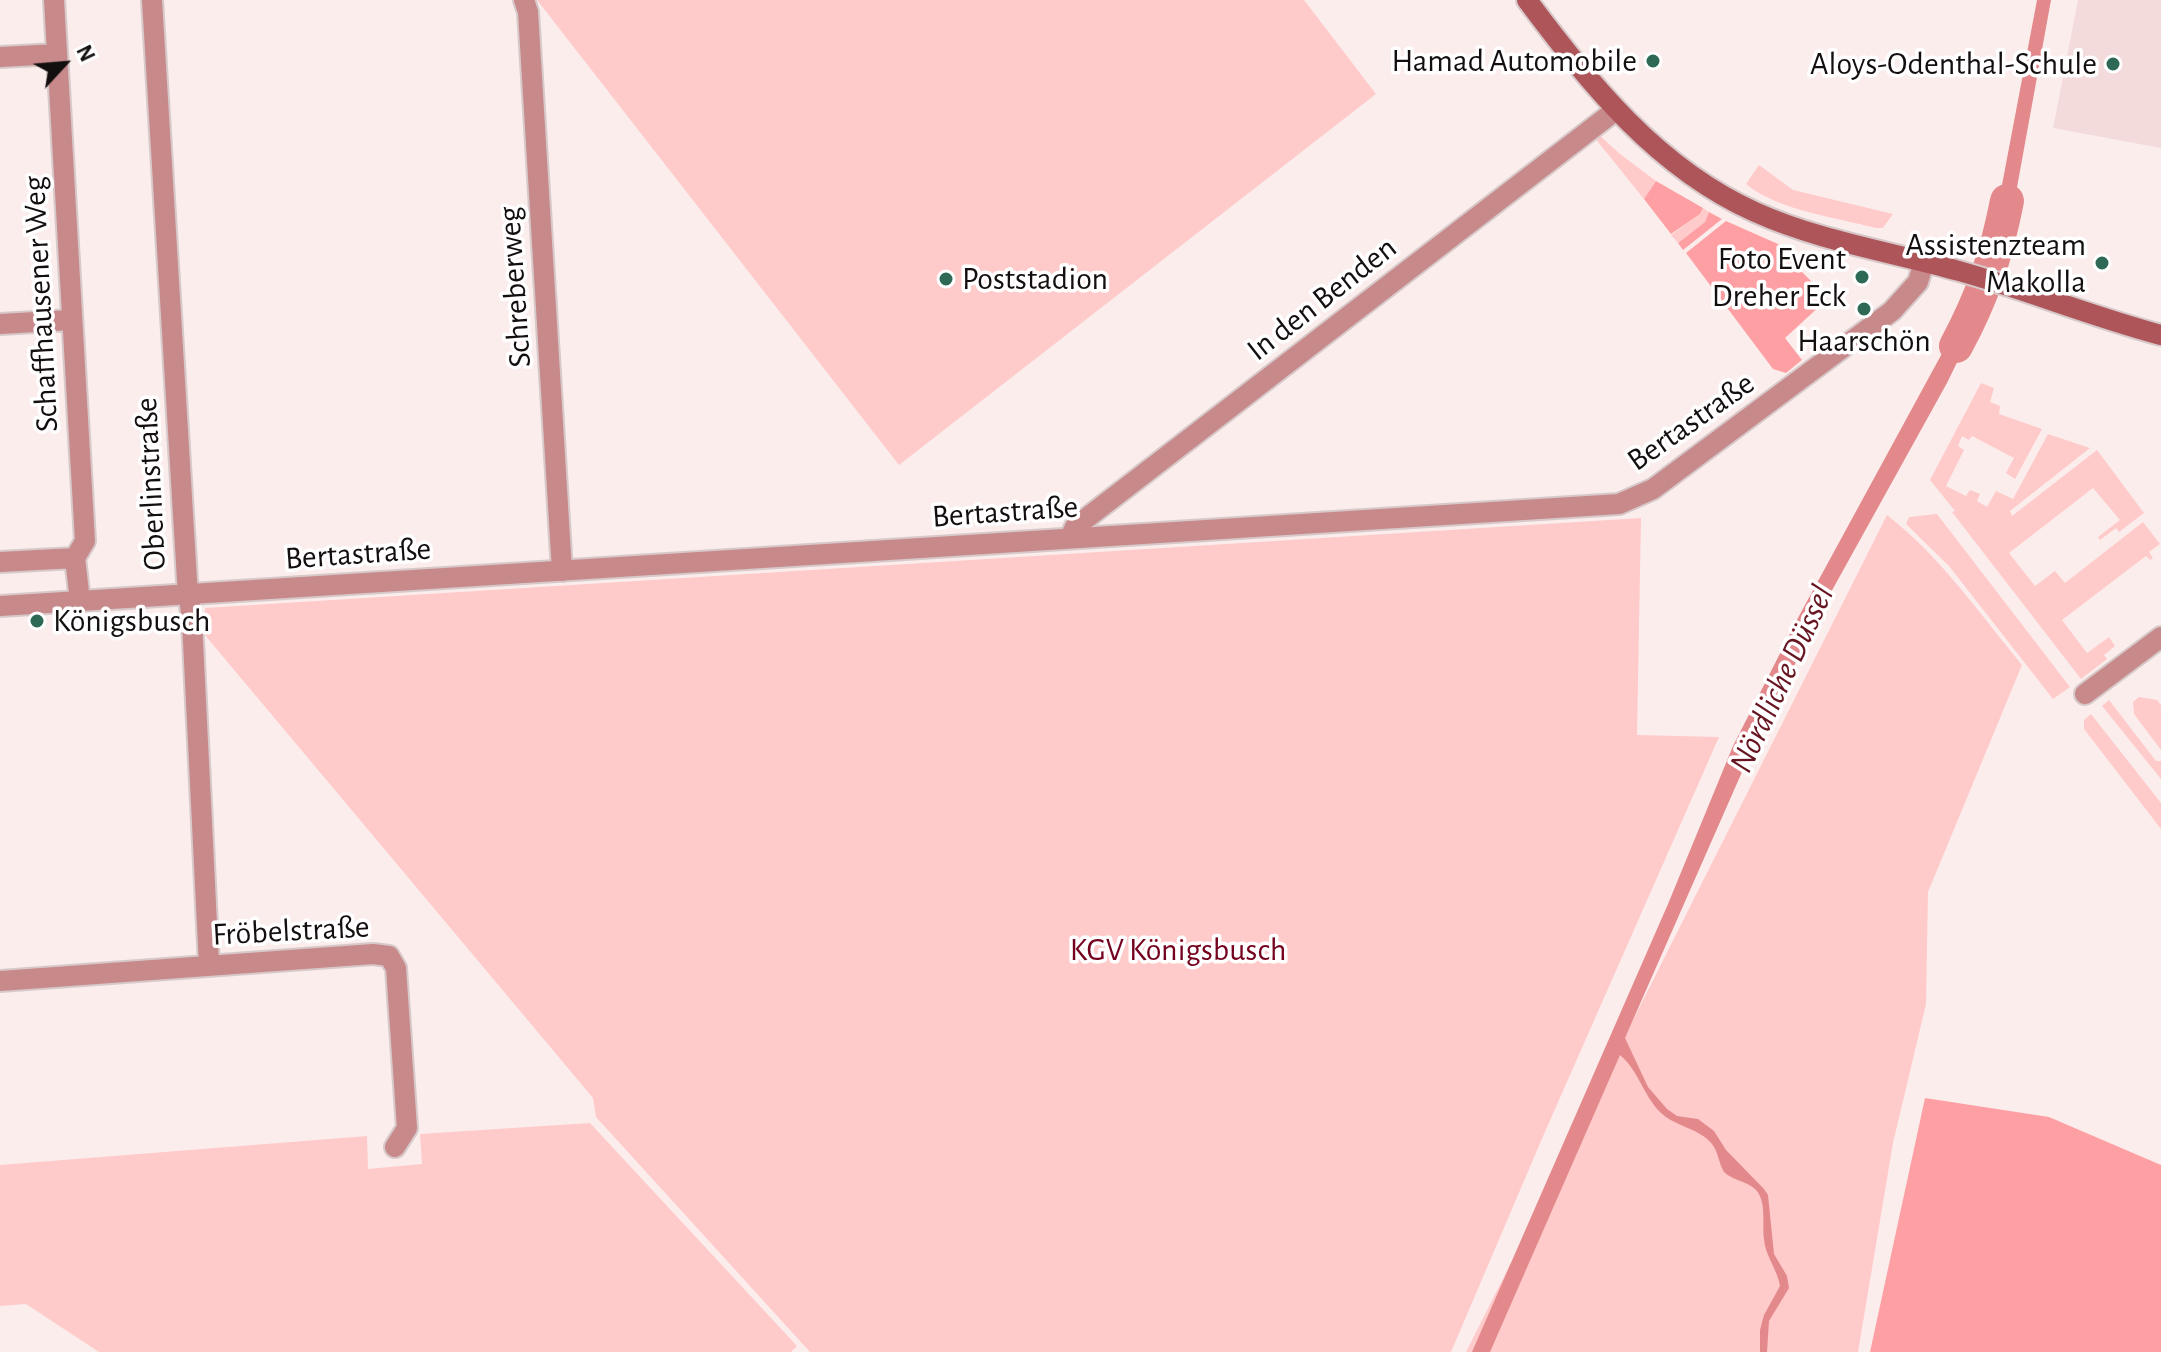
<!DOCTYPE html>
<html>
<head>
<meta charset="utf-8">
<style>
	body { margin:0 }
	#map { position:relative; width:2161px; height:1352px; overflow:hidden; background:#fceded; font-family:"Alegreya Sans",sans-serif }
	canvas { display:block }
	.north { position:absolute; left:24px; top:24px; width:80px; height:80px; -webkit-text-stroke:6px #fff; paint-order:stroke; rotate:64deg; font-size:22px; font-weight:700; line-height:32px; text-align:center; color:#140f0f }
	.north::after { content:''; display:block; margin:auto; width:28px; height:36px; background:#140f0f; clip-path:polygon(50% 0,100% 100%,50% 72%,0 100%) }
</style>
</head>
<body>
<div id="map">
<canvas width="2161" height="1352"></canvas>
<div class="north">N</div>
</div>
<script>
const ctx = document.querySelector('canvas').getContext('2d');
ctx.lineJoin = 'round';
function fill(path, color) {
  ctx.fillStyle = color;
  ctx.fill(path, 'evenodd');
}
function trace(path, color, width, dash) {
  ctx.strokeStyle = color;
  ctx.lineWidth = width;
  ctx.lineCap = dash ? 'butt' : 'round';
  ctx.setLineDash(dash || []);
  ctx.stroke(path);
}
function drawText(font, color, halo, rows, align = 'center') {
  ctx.font = font + ' "Alegreya Sans",sans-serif';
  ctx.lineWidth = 7;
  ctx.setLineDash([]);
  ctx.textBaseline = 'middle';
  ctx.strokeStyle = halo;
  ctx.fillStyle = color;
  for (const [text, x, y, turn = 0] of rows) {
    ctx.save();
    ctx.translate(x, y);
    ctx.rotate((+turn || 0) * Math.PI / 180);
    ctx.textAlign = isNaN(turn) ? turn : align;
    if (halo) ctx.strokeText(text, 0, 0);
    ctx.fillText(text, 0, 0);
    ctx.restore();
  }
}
const built = new Path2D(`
	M2078 0H2161V148L2053 128Z`);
const green = new Path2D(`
	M537 0H1304L1376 94 899 465Z
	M1598 134 1620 154 1656 181 1644 199 1594 137Z
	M1759 165 1793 190 1893 214 1883 228H1876C1837 218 1777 210 1746 184Z
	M1703 208 1709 212 1705 222 1678 243 1671 235 1700 214Z
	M1981 383 1994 388 1990 402 2000 406 1999 414 2042 429 2015 479 2006 473 2014 458 1972 436 1969 440 1962 436 1958 446 1964 450 1946 486 1966 496 1970 490 1980 494 1977 501 1987 507 1996 491 2013 499 2048 434 2090 448 2010 511 2012 516 2097 450 2144 513 2119 532 2116 528 2100 540 2098 537 2120 520 2093 488 2009 553 2035 586 2055 571 2065 583 2143 522 2160 544 2149 552 2153 558 2150 560 2146 556 2062 620 2087 653 2109 637 2115 646 2104 655 2107 659 2081 679 1952 512 1955 511 1930 480Z
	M1937 514 2070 687 2053 699 1949 566 1906 524 1909 517Z
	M1887 515C1940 556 1980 614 2022 665L1928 892 1926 1004 1893 1143 1858 1352H1466Z
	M1641 518 1637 735 1719 737 1544 1134 1451 1352H810L596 1117 593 1098 204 634 205 608Z
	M2139 697 2157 700 2161 705V750L2134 714 2133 702Z
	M2109 700 2156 761H2161V779L2102 706Z
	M2091 714 2161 803V829L2084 729V720Z
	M590 1123 797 1346 791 1352H99L26 1304 0 1306V1165L367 1136 368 1169 422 1164 420 1134Z`);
const forest = new Path2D(`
	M1656 181 1703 208 1700 214 1671 234 1644 199Z
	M1709 212 1722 219 1683 250 1678 243 1705 222Z
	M1726 221 1787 248 1785 255 1814 284 1810 287 1822 304 1785 338 1802 360 1786 373 1773 369 1686 253Z
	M1925 1098 2049 1117 2161 1165V1352H1870Z`);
const water = new Path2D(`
	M2037 0H2051L2006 248 1991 243Z
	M1970 302 1984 307 1947 383 1825 603 1742 772 1625 1038 1648 1087 1667 1109 1677 1116 1698 1119 1714 1131 1726 1150 1764 1189 1768 1195 1774 1254 1787 1276 1789 1288 1769 1321 1767 1352H1760V1330L1764 1315 1780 1286C1777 1268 1765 1256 1764 1239 1762 1225 1767 1202 1756 1190 1748 1181 1733 1181 1724 1172 1719 1164 1718 1151 1712 1144 1698 1127 1674 1127 1659 1111 1643 1094 1638 1070 1620 1055L1490 1352H1472L1668 904 1733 746 1799 616Z`);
const river = new Path2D(`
	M1956 346C1983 296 1996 256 2007 201`);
const minor = new Path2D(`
	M54 0 85 541 75 558 80 601
	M152 0 187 580 192 621 209 965
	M524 0 528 12 562 571
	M0 57 57 54
	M0 324 71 320
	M1070 538 1075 527 1616 110
	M0 562 75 558
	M2085 694 2161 637
	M0 981 373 954 389 956 396 968 407 1128 395 1147`);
const tertiary = new Path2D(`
	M0 606 1619 504 1653 489 1892 311 1918 282 1924 262`);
const secondary = new Path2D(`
	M1527 0C1590 84 1657 168 1755 212 1819 241 1892 252 1959 271 2027 290 2093 317 2161 335`);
const markers = [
	[1653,61,8,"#2d6954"],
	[2113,64,8,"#2d6954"],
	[2102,263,8,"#2d6954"],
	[1862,277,8,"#2d6954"],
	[946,279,8,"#2d6954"],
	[1864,309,8,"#2d6954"],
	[37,621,8,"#2d6954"]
];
const poiNames = [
	["Hamad Automobile",1637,61],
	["Aloys-Odenthal-Schule",2097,64],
	["Assistenzteam",2086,245],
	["Makolla",2086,282],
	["Foto Event",1846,259],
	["Dreher Eck",1846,296],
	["Poststadion",962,279,"left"],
	["Haarschön",1864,341,"center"],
	["Königsbusch",53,621,"left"]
];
const streetNames = [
	["Schreberweg",515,287,-94],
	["In den Benden",1322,299,-38],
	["Schaffhausener Weg",41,304,-93],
	["Bertastraße",1691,422,-35],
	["Oberlinstraße",151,484,-93],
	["Bertastraße",1005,512,-4],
	["Bertastraße",358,554,-4],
	["Fröbelstraße",291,931,-3]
];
const parkNames = [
	["KGV Königsbusch",1178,950]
];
const waterNames = [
	["Nördliche Düssel",1782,679,-65]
];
fill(built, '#f3dbdb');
fill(green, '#ffcaca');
fill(forest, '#fea0a3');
fill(water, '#e3898c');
trace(river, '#e3898c', 34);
trace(minor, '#d7c9c9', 24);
trace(tertiary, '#d7c9c9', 24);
trace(secondary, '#d7c9c9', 24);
trace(minor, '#c8898b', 20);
trace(tertiary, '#c8898b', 20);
trace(secondary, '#ae555a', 20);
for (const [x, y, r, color] of markers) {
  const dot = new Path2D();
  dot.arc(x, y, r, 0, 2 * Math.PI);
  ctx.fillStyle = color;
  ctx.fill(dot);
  trace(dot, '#fff', 3);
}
drawText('32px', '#140f0f', '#fff', poiNames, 'right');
drawText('32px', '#140f0f', '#fff', streetNames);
drawText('32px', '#73001d', '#fff', parkNames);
drawText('italic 34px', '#661521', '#fff', waterNames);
</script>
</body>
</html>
